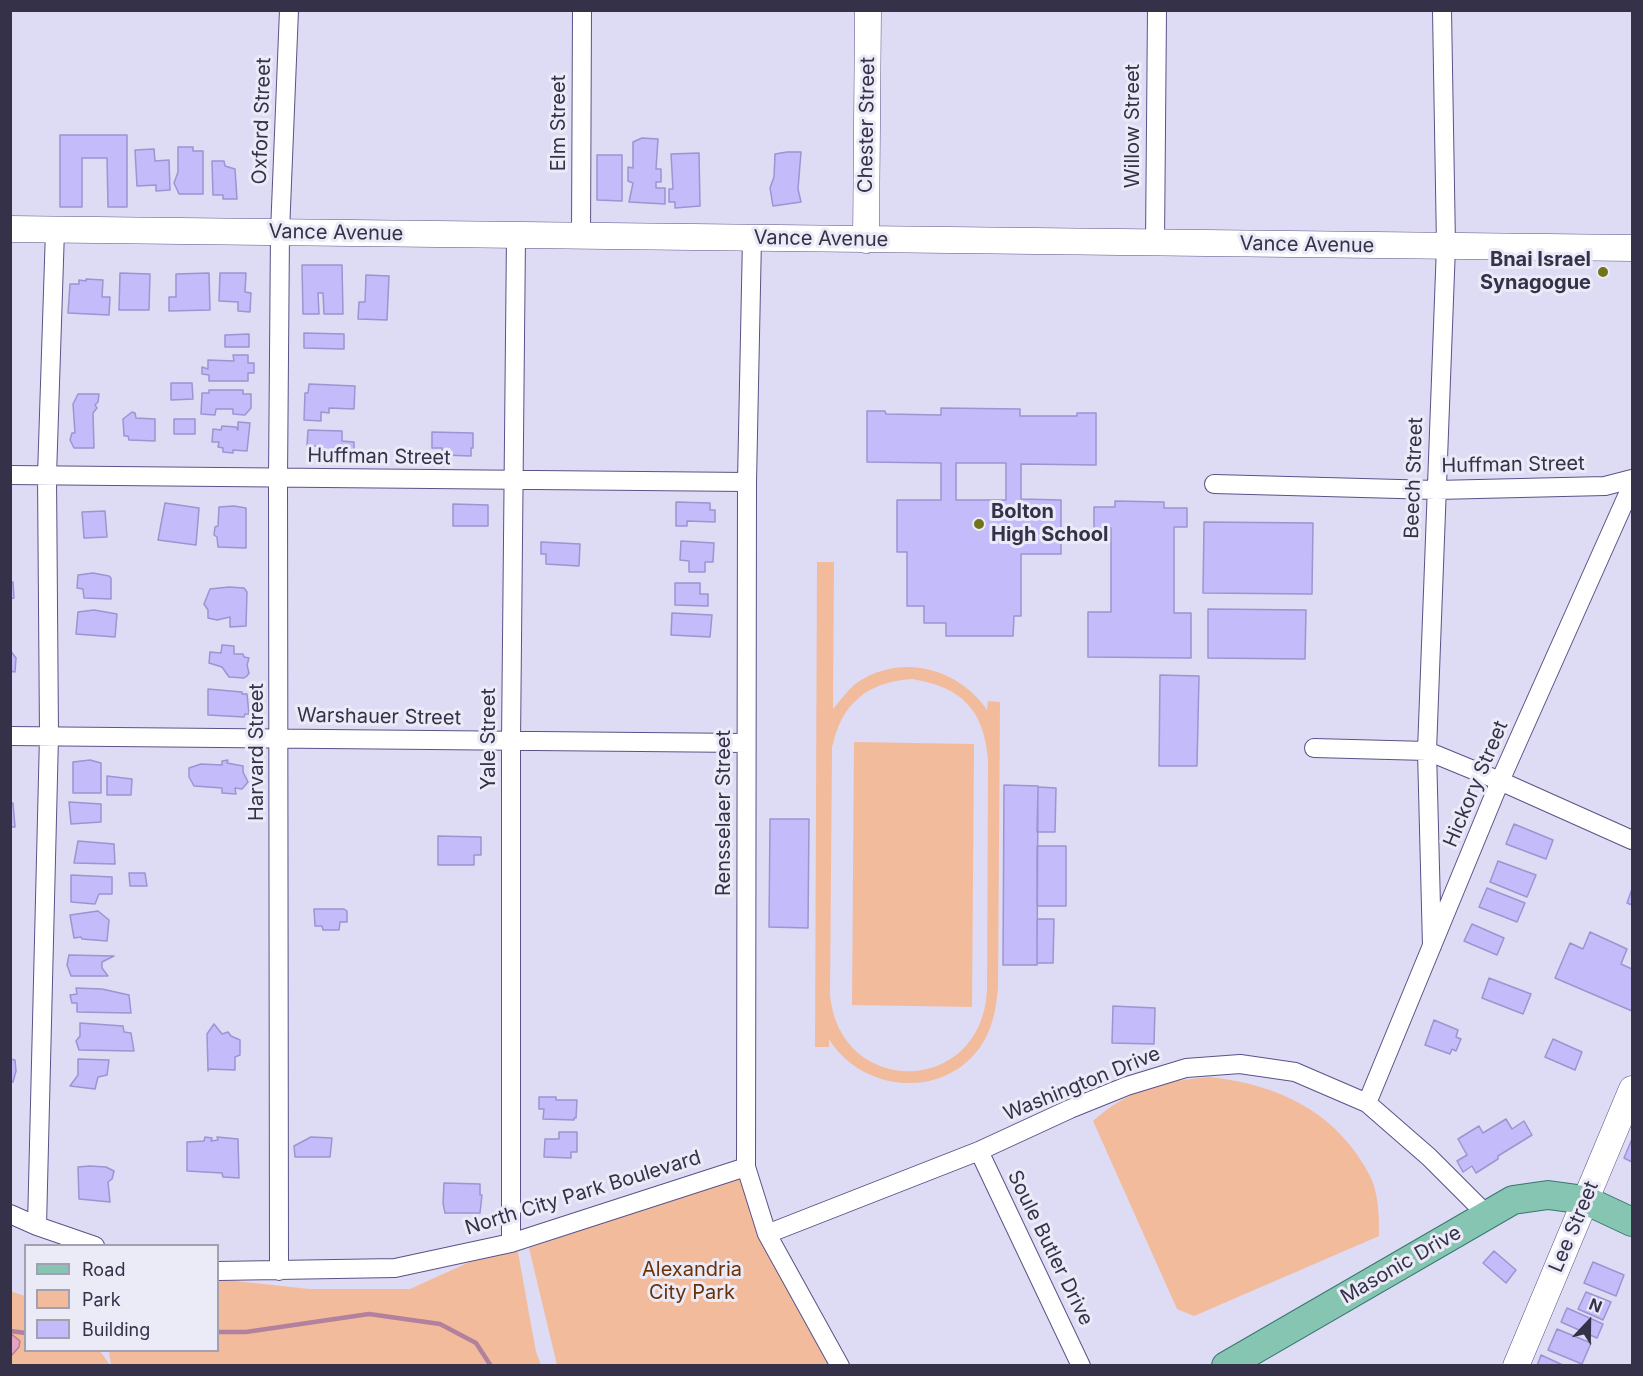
<!DOCTYPE html>
<html>
<head>
<meta charset="utf-8">
<style>
	body { margin:0 }
	#map { position:relative; width:1643px; height:1376px; overflow:hidden; background:#dedbf5; font-family:Inter,sans-serif }
	canvas { display:block }
	.frame { position:absolute; inset:0; border:12px solid #343149; pointer-events:none }
	.legend { position:absolute; left:24px; top:1244px; width:195px; height:108px; box-sizing:border-box; background:#ebeaf7; border:2px solid #a2a0b1; margin:0; padding:8px 10px; list-style:none; font-size:18px; color:#343149 }
	.legend li { display:flex; align-items:center; gap:12px; height:30px }
	.legend b { width:30px; border:2px solid #a2a0b1 }
	.north { position:absolute; left:1559px; top:1292px; width:60px; height:60px; -webkit-text-stroke:4px #ebeaf7; paint-order:stroke; rotate:22deg; font-size:16px; font-weight:700; line-height:24px; text-align:center; color:#343149 }
	.north::after { content:''; display:block; margin:auto; width:21px; height:27px; background:#343149; clip-path:polygon(50% 0,100% 100%,50% 72%,0 100%) }
</style>
</head>
<body>
<div id="map">
<canvas width="1643" height="1376"></canvas>
<div class="frame"></div>
<ul class="legend">
<li><b style="height:8px;background:#87c5b3"></b>Road</li>
<li><b style="height:16px;background:#f2bb9c"></b>Park</li>
<li><b style="height:16px;background:#c3bbfa"></b>Building</li>
</ul>
<div class="north">N</div>
</div>
<script>
const ctx = document.querySelector('canvas').getContext('2d');
ctx.lineJoin = 'round';
function fill(path, color) {
  ctx.fillStyle = color;
  ctx.fill(path, 'evenodd');
}
function trace(path, color, width, dash) {
  ctx.strokeStyle = color;
  ctx.lineWidth = width;
  ctx.lineCap = dash ? 'butt' : 'round';
  ctx.setLineDash(dash || []);
  ctx.stroke(path);
}
function drawText(font, color, halo, rows, align = 'center') {
  ctx.font = font + ' Inter,sans-serif';
  ctx.lineWidth = 6;
  ctx.setLineDash([]);
  ctx.textBaseline = 'middle';
  ctx.strokeStyle = halo;
  ctx.fillStyle = color;
  for (const [text, x, y, turn = 0] of rows) {
    ctx.save();
    ctx.translate(x, y);
    ctx.rotate((+turn || 0) * Math.PI / 180);
    ctx.textAlign = isNaN(turn) ? turn : align;
    if (halo) ctx.strokeText(text, 0, 0);
    ctx.fillText(text, 0, 0);
    ctx.restore();
  }
}
const green = new Path2D(`
	M817 562H834L833 709C841 700 848 689 858 682 902 653 958 668 987 710L988 701 1000 702 998 987C996 1014 990 1040 970 1059 929 1099 858 1087 829 1039V1047H815ZM912 679C961 687 984 709 988 760L987 990C982 1096 840 1099 830 995L832 748C841 704 867 682 912 679Z
	M854 742 974 744 972 1007 852 1005Z
	M1209 1077C1267 1083 1321 1104 1356 1153 1363 1164 1372 1176 1375 1190 1379 1205 1379 1220 1379 1236L1194 1316 1177 1309 1093 1121C1131 1088 1160 1082 1209 1077Z
	M740 1176 833 1365H557L529 1248Z
	M516 1241 536 1352 541 1365 111 1366 109 1351 218 1350V1279L309 1289H410Z
	M10 1291 25 1296 26 1350 100 1351 110 1365H11Z`);
const water = new Path2D(`
	M10 1333 20 1341 19 1347 11 1356Z`);
const stream = new Path2D(`
	M10 1331 26 1333
	M218 1332H246L369 1314 440 1324 476 1343 491 1366`);
const building = new Path2D(`
	M60 135H127V207H108L107 158H82V207H60Z
	M642 138 658 139 656 169H661V182H656V188H665V204L629 202 633 183 628 181V167L633 168V142Z
	M178 147H193V151H203V194H179L174 183 178 172Z
	M154 149 155 161 169 160 170 190 156 191V185L137 186 135 150Z
	M787 152H801L798 189 801 202 773 206 770 188 774 177 775 154Z
	M699 153 700 206 675 208V202H669V189H673L671 154Z
	M597 155H622V201L597 200Z
	M212 161H224L225 166 235 169 237 199H223V195H213Z
	M302 265H342L343 314H324L323 293H318L319 314H303Z
	M120 273 150 274 149 310H119Z
	M209 273 210 310 169 311V297H176V274Z
	M220 273H246L245 292 251 293 250 312 238 311V302L219 301Z
	M366 275 389 276 387 320 358 319 359 302H365Z
	M86 279 103 280 102 297H110L109 315 68 313 70 284H79V280L86 281Z
	M304 333 344 334V349L304 348Z
	M249 334V347H225V335Z
	M233 355H248V363H254V373H248V381H209V375L202 374V367L208 369V360L234 361Z
	M171 383H192L193 399 171 400Z
	M309 384 355 386 354 409 329 408V413L321 412V421L304 420 305 393H308Z
	M209 390H243V394H251V408L245 415 233 414V409H216L215 415 201 414 202 393H209Z
	M78 394H99L98 402 95 405 97 408 93 413 94 448H74L70 440 72 433H75L73 404Z
	M941 408 1020 409V416H1077V413H1096V465L1021 464V499L1061 500V554H1021V616H1014L1013 636H946V623H924V606H907V552H897V500H941V463L867 462V411H885L886 414 941 415ZM956 463H1006V500H956Z
	M132 412 135 413 136 418 155 419V441L129 440 128 436H124L123 419Z
	M174 419H195V434H174Z
	M238 422 250 423 247 451 233 450V453L223 452V448L218 447 219 442H212L213 429 221 430 222 426 236 427 238 430Z
	M308 430 342 431V441L354 442V454L318 452V446H307Z
	M432 432 473 433V448H471V456L442 455V448H432Z
	M1115 501 1164 502V508H1187V527H1174V613H1191V658L1088 657V612H1111V528H1094V507H1115Z
	M676 502 710 503V510H715V522L687 521V526H676Z
	M165 503 199 508 196 545 158 540Z
	M453 504 488 505V526H453Z
	M234 506 246 508V548L218 547 217 537 214 535 215 527 218 526 219 507Z
	M105 511 107 537 84 538 82 512Z
	M1204 522 1313 523 1312 594 1203 593Z
	M681 541 714 543 713 562H705V572H689V561L680 560Z
	M541 542 580 544 579 566 546 564V554H541Z
	M93 573 109 576 111 578V599L84 598 83 589 77 588 78 575Z
	M10 582H13L14 598 10 599Z
	M675 583H700V594H708V606L675 605Z
	M229 587 244 588 247 592 246 626 230 627V617L217 620 208 618V610L204 604 210 589Z
	M1208 609 1306 610 1305 659 1208 658Z
	M94 610 117 614 115 637 76 634 78 612Z
	M672 613 712 615 710 637 671 635Z
	M222 645 234 646V654H243L244 657 249 658 247 665 249 673 247 676 244 678 229 677 222 667 209 663 210 652 221 653Z
	M10 650 16 658 15 672 10 671Z
	M1160 675 1199 676 1197 766H1159Z
	M208 689 242 692V694H247L249 714H245L244 717 208 715Z
	M90 760 101 763V793H73V762Z
	M228 760 227 763 243 766V772L248 782 242 789 235 788 236 794 222 793V788L194 786 189 777V768L201 764 222 765V761Z
	M107 776 132 779 131 795H107Z
	M1004 785 1038 786 1037 965H1003Z
	M1038 787 1056 788 1055 832H1037Z
	M69 802 101 804V822L71 824Z
	M10 803H13L15 827H10Z
	M770 819H809L808 928 769 927Z
	M1514 824 1553 840 1546 859 1506 844Z
	M438 836 481 837V855H474V865H438Z
	M78 841 114 844 115 864 74 863Z
	M1037 846H1066V906H1037Z
	M1498 861 1536 875 1527 897 1490 882Z
	M129 873H145L147 886H130Z
	M71 875 112 877V894H99L95 904 71 902Z
	M1487 888 1525 903 1517 922 1479 907Z
	M1632 889V905L1627 903Z
	M314 909H344L347 911V922H340L339 930H323L322 926H315Z
	M98 911 109 920 107 941 82 939 81 937 74 938 70 915Z
	M1037 919H1054L1053 963H1037Z
	M1472 924 1504 938 1497 955 1464 941Z
	M1590 932 1627 949 1621 964 1632 969V1011L1555 978 1570 943 1583 949Z
	M69 955 114 956 102 962V968L108 976H71L67 965Z
	M1489 978 1531 994 1523 1014 1482 998Z
	M76 988 102 989 129 995 131 1013 77 1012V1003H72L70 995 77 994Z
	M1113 1006 1155 1008 1154 1044 1112 1043Z
	M1434 1020 1458 1030 1456 1037 1461 1039 1456 1051 1452 1049 1450 1054 1425 1045Z
	M80 1023 123 1026 124 1032 131 1033 134 1051 79 1050 76 1041 80 1036Z
	M214 1024 222 1034 228 1032 231 1036 240 1040V1055L235 1057V1070L209 1069 208 1071 207 1034Z
	M1553 1039 1582 1052 1575 1070 1545 1057Z
	M10 1059 15 1060 16 1071 13 1082H10Z
	M78 1059 109 1060 107 1075 98 1077 95 1089 70 1086 78 1075Z
	M539 1097H556V1100H577L576 1118H574V1120L543 1119 544 1109H539Z
	M1506 1119 1512 1129 1524 1121 1532 1135 1498 1156V1159L1476 1173 1472 1166 1463 1172 1457 1161 1467 1155 1458 1139 1479 1126 1483 1133Z
	M559 1132H577V1152H571V1158L544 1157 545 1139H559Z
	M205 1137 212 1138 211 1141 218 1140 217 1137 238 1139 239 1178 223 1177 222 1173 187 1171V1142L204 1141Z
	M311 1137 332 1138 330 1157H295L294 1146Z
	M1632 1139V1162L1624 1158Z
	M90 1166 106 1167 114 1171 112 1179 108 1182 110 1202 79 1199 78 1167Z
	M444 1183 480 1184V1195H482L480 1213H445L443 1203Z
	M1494 1251 1516 1270 1506 1283 1483 1263Z
	M1593 1262 1624 1275 1616 1296 1584 1283Z
	M1586 1292 1611 1302 1603 1320 1578 1309Z
	M1567 1308 1603 1324 1597 1338 1561 1322Z
	M1557 1329 1591 1343 1582 1364 1548 1350Z
	M1541 1355 1565 1366H1537Z`);
const street = new Path2D(`
	M581 236 582 10
	M752 238 747 482 746 1167 767 1234 840 1366
	M1155 243 1157 10
	M10 475 747 482
	M1214 484 1436 490 1605 486 1632 479
	M10 736 746 743
	M1314 748 1427 751 1500 781 1632 840
	M1432 946 1427 751 1446 246 1442 10
	M1367 1103 1500 781 1632 485
	M979 1151 1081 1366
	M10 1214 37 1226 95 1246
	M37 1226 49 736 47 476 55 230
	M767 1234 979 1151 1070 1109 1127 1086 1186 1068 1240 1064 1295 1072 1367 1103 1429 1157 1487 1215
	M511 1243V741L516 236
	M218 1271 395 1268 511 1243 746 1167
	M279 1271 278 478 280 232 289 10`);
const secondary = new Path2D(`
	M10 229 1632 248
	M866 240 868 10
	M1516 1366 1632 1089`);
const primary = new Path2D(`
	M1226 1366 1513 1200 1548 1195 1585 1200 1632 1222`);
const markers = [
	[1603,272,6,"#72741a"],
	[979,524,6,"#72741a"]
];
const streetNames = [
	["Oxford Street",262,121,-88],
	["Elm Street",559,123,-90],
	["Chester Street",867,125,-89],
	["Willow Street",1133,126,-90],
	["Vance Avenue",336,233,1],
	["Vance Avenue",821,239,1],
	["Vance Avenue",1307,245,1],
	["Huffman Street",379,457,1],
	["Huffman Street",1513,465,-1],
	["Beech Street",1414,478,-88],
	["Warshauer Street",379,717,1],
	["Yale Street",489,739,-90],
	["Harvard Street",257,752,-90],
	["Hickory Street",1476,784,-67],
	["Rensselaer Street",724,813,-90],
	["Washington Drive",1082,1084,-22],
	["North City Park Boulevard",583,1193,-17],
	["Lee Street",1574,1227,-67],
	["Soule Butler Drive",1050,1248,64],
	["Masonic Drive",1401,1265,-30]
];
const poiNames = [
	["Bnai Israel",1591,260],
	["Synagogue",1591,283],
	["Bolton",991,512,"left"],
	["High School",991,535,"left"]
];
const parkNames = [
	["Alexandria",692,1270],
	["City Park",692,1293]
];
fill(green, '#f2bb9c');
fill(water, '#e7a3c2');
trace(water, '#b1819e', 1.5);
trace(stream, '#b1819e', 4.5);
fill(building, '#c3bbfa');
trace(building, '#9d94d0', 1.5);
trace(street, '#5b5288', 20);
trace(secondary, '#5b5288', 27);
trace(primary, '#36786d', 30);
trace(street, '#fff', 18);
trace(secondary, '#fff', 26);
trace(primary, '#87c5b3', 28);
for (const [x, y, r, color] of markers) {
  const dot = new Path2D();
  dot.arc(x, y, r, 0, 2 * Math.PI);
  ctx.fillStyle = color;
  ctx.fill(dot);
  trace(dot, '#ebeaf7', 2);
}
drawText('20px', '#343149', '#ebeaf7', streetNames);
drawText('bold 20px', '#343149', '#ebeaf7', poiNames, 'right');
drawText('20px', '#6a3108', '#ebeaf7', parkNames);
</script>
</body>
</html>
